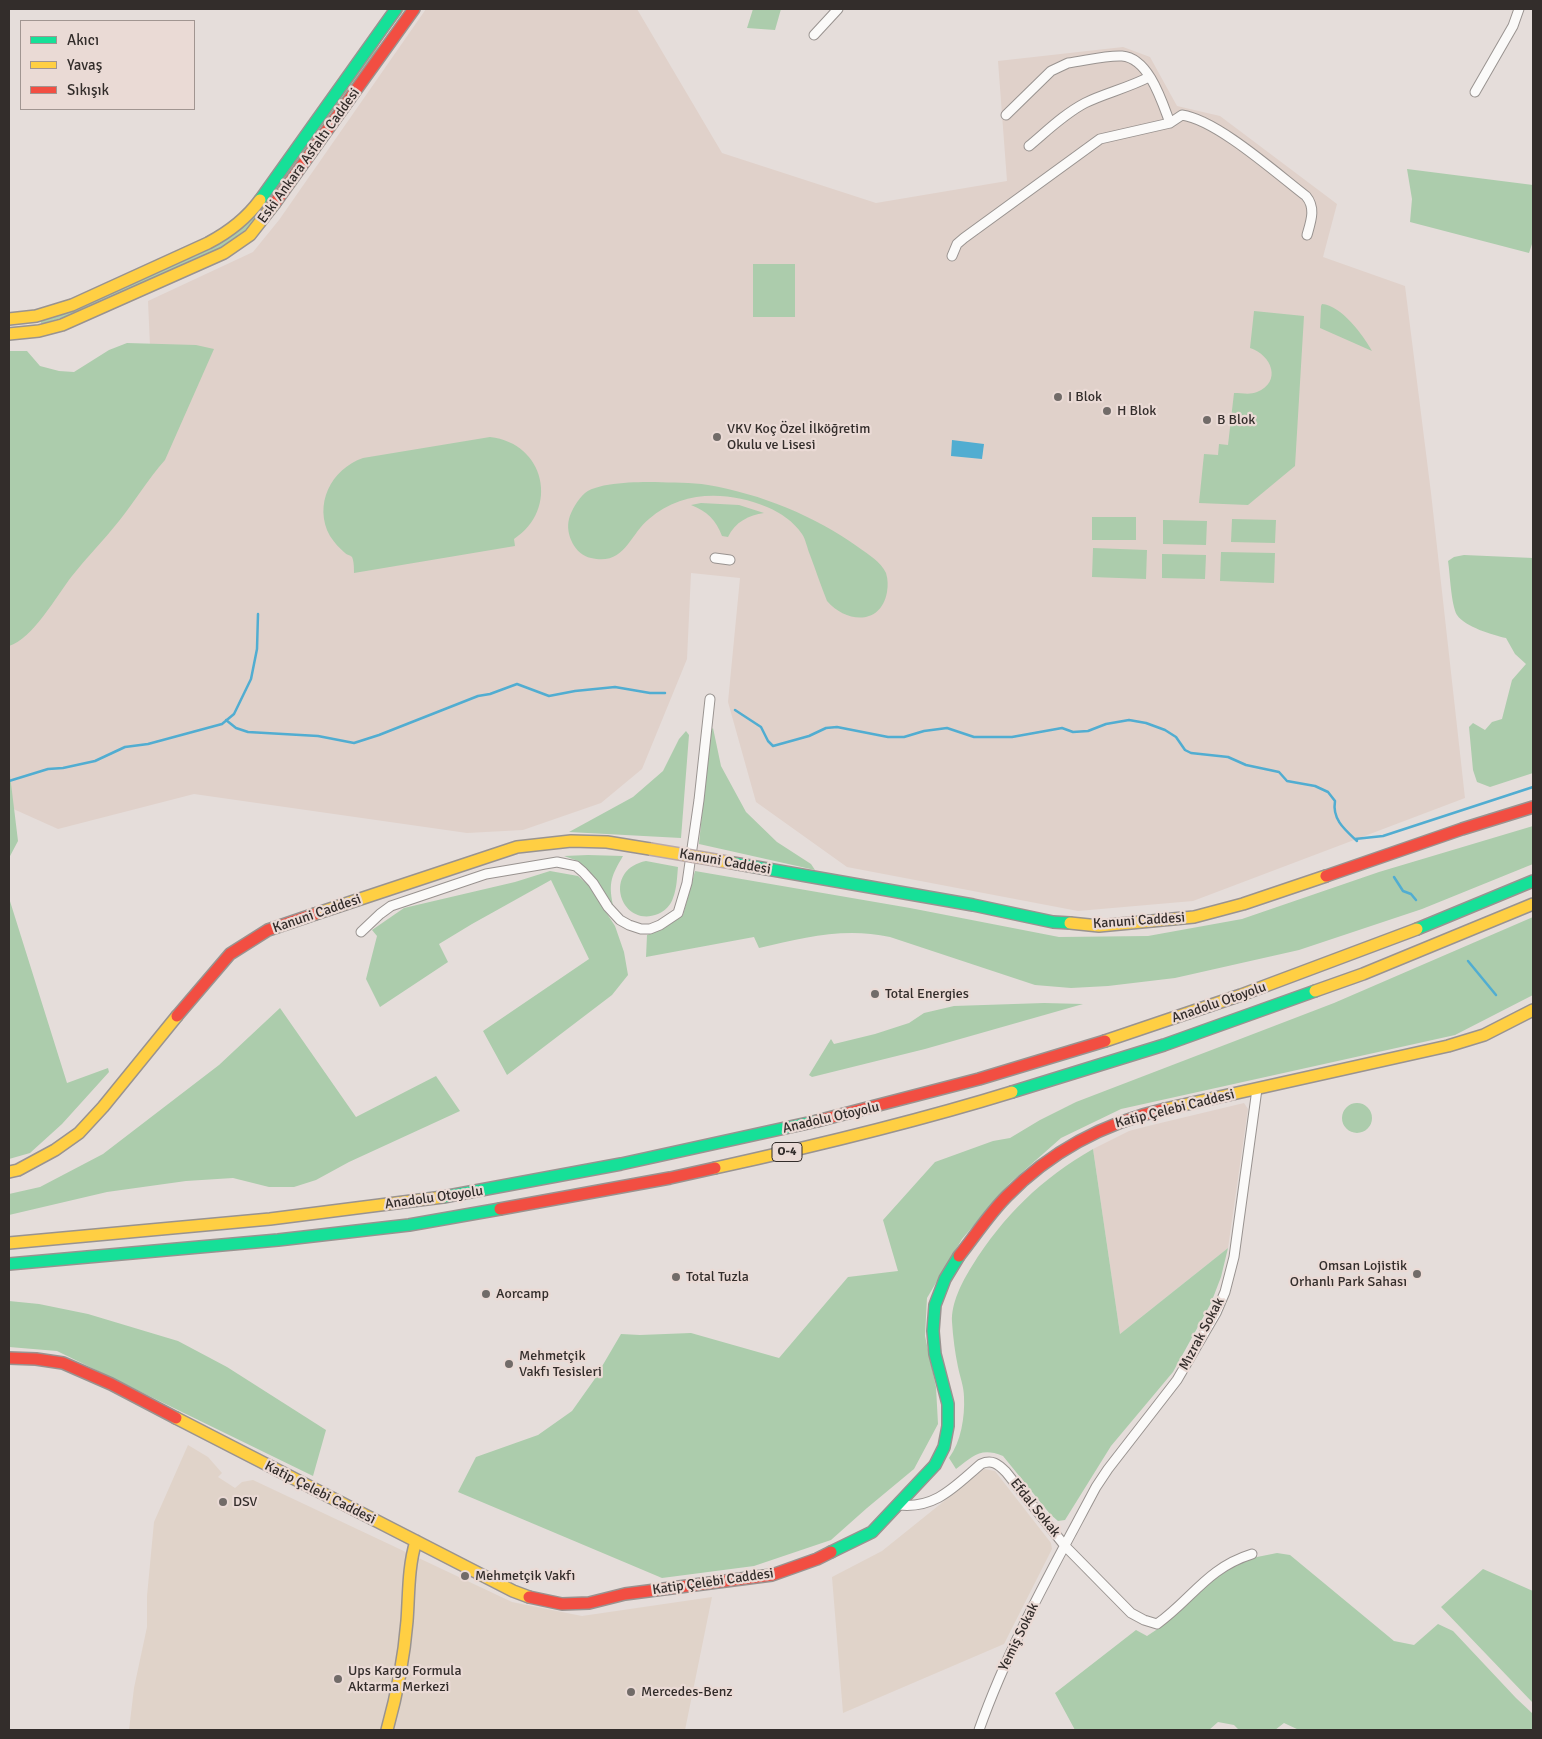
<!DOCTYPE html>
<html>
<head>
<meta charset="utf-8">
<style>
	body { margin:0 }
	#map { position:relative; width:1542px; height:1739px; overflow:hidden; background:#e5ddda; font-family:Signika,sans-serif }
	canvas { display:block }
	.frame { position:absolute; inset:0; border:10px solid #332d2b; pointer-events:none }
	.legend { position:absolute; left:20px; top:20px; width:175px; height:90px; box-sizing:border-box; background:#eadad5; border:1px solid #a19591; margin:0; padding:6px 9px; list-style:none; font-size:15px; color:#332d2b }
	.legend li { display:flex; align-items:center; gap:10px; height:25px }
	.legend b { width:25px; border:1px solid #a19591 }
</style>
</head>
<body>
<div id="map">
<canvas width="1542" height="1739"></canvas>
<div class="frame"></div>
<ul class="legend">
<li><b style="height:6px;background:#16e098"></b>Akıcı</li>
<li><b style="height:6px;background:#ffcf43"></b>Yavaş</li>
<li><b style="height:6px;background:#f24e42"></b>Sıkışık</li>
</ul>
</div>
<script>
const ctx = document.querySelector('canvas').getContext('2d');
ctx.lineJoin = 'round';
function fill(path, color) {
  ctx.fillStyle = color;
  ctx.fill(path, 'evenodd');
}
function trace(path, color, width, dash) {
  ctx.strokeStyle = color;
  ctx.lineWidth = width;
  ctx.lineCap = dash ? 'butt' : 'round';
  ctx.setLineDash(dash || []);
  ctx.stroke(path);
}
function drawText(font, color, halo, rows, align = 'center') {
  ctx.font = font + ' Signika,sans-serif';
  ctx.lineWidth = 4.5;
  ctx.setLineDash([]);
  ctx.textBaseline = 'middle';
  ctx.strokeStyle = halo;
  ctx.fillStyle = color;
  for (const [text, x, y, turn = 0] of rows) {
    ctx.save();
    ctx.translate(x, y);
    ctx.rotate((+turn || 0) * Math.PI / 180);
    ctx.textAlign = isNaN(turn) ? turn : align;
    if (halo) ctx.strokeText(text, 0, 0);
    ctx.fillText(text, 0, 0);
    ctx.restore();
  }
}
const commercial = new Path2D(`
	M188 1445 208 1457 222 1473 218 1477 235 1488 242 1482 253 1480 512 1602 582 1616 712 1597 685 1730H129L134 1688 147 1627V1596L154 1522Z
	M984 1469 995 1471 1051 1543 1052 1549 1004 1644 843 1713 832 1577 882 1551Z`);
const built = new Path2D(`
	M426 9H637L722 153 876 203 1007 181 998 61 1123 47 1150 57 1177 106 1220 116 1337 204 1323 257 1405 286 1431 493 1465 798 1193 901 1078 911 847 867 756 802 728 702 740 578 691 573 687 659 642 769 601 803 523 830 467 833 194 794 58 829 9 807V366L78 380 150 346 148 301 253 252 279 220Z
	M1244 1103 1248 1109 1228 1248 1120 1334 1093 1149 1129 1131 1148 1126Z`);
const green = new Path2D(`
	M403 9H405L381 41 371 60 253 224 220 249 84 311 45 323H41L40 320 223 241 336 102Z
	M753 9H781L775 30 747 28Z
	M1407 169 1533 185V241L1529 253 1410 222 1412 199Z
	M753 264H795V317H753Z
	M1322 304C1341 305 1364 336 1372 351L1320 328 1321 306Z
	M1254 311 1304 316 1295 466 1248 505 1199 503 1204 454 1218 455 1219 444 1228 445 1234 393C1242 393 1250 395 1257 392 1282 382 1272 355 1250 348Z
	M127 343 196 345 214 349 165 460C148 479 135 501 119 521 104 540 87 557 72 576 57 595 33 639 9 646V351H27L40 366 59 371 74 372 109 350Z
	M490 437C545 443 560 509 514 539L515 546 354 573C354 569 354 561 352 557 350 555 347 555 345 553 339 548 334 542 330 536 313 505 331 469 363 458Z
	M655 482C672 483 691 482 708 485 761 494 815 516 858 547 868 554 881 562 886 573 888 579 888 586 887 592 881 626 846 623 827 601 821 586 816 571 810 555 807 548 806 540 802 534 793 521 781 513 767 507 728 491 682 490 649 519 629 535 625 566 591 558 575 555 565 534 569 519 571 511 578 499 585 493 599 482 637 482 655 482Z
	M701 503 739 505 764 513C749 515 735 522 728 537L722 536C716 520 707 511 691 505Z
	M1092 517H1136V540H1092Z
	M1232 519 1276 520 1275 543 1231 542Z
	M1163 520 1207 521 1206 545 1163 544Z
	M1093 548 1147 550 1146 579 1092 577Z
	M1221 552 1275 553 1274 583 1220 581Z
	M1162 554 1206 555 1205 579 1162 578Z
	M1464 555 1533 558V773L1490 787 1477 782 1473 770 1469 727 1473 723 1485 730 1492 722 1502 719 1512 680 1526 664 1515 654 1506 638C1493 635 1465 627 1457 615 1451 605 1450 573 1448 561L1454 557Z
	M713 728 721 766 746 812 777 842 811 864 815 870 699 844 710 731Z
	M686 731 689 735 681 838 569 832 633 797 663 771 679 739Z
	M9 767 18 841 9 858Z
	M1533 826V864L1422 909 1299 950 1175 978 1108 986 1071 988 1035 985 890 937C843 927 804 938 759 948L754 937 646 957 647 935 663 929 683 915 695 871 910 908 1059 937 1148 936 1242 919 1379 872Z
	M588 855 623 856C612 875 608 882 613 905L594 879 578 861 564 856Z
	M646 861 678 867C677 877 677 888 673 898 671 905 665 911 658 914 621 929 601 870 646 861Z
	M550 871 578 876 589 886 615 926 624 952 628 975 612 995 507 1075 483 1031 589 959 551 880 472 924 439 944 448 962 380 1007 366 979 377 936 372 930 404 908 515 882Z
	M9 898 67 1083 108 1068 109 1072 62 1124 30 1153 9 1159Z
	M1533 917V995L1455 1035 1121 1109 1061 1138 1010 1183 962 1239 927 1298 925 1336 936 1387 938 1424 914 1469 867 1508 831 1540 754 1566 662 1578 458 1492 476 1457 538 1435 572 1411 594 1380 621 1334 640 1335 691 1333 779 1358 848 1277 898 1271 883 1220 935 1162 993 1141 1010 1138 1040 1120 1076 1102 1334 1003Z
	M1044 1003 1083 1004 925 1049 812 1077 809 1075 831 1039 834 1044 875 1034 909 1023 924 1013 954 1006Z
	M280 1008 356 1117 436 1076 460 1111 349 1162 316 1180 294 1187H269L233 1178 186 1181 107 1192 9 1215V1194L40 1187 103 1154 219 1065Z
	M1342 1118a15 15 0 1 1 30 0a15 15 0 1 1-30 0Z
	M1093 1149 1120 1334 1228 1248 1221 1277 1211 1303 1173 1372 1111 1446 1065 1520 1058 1521 1050 1514 1003 1456C980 1447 974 1456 956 1469L949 1458C961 1442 965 1417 964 1397 964 1387 960 1377 958 1367 955 1353 953 1337 952 1322 951 1303 962 1282 972 1266 1004 1215 1041 1179 1093 1149Z
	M9 1301 39 1304 88 1314 178 1341 227 1367 326 1430 313 1476 57 1351 9 1347Z
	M1277 1553 1290 1555 1394 1641 1414 1645 1438 1624 1453 1631 1516 1698 1533 1714V1730H1299L1284 1723 1275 1730H1239L1234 1725 1218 1722 1209 1730H1075L1055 1693 1136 1630 1147 1636 1156 1630 1222 1571 1247 1559Z
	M1483 1569 1533 1591V1703L1441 1607Z`);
const water = new Path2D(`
	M952 440 984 444 982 459 951 456Z`);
const stream = new Path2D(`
	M735 710 761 727 768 741 773 746 809 736 826 728 837 727 888 737H904L924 731 947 728 974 737H1012L1062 728 1073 732 1088 731 1106 724 1129 720 1146 723 1165 730 1176 737 1185 750 1191 753 1228 757 1246 765 1279 772 1287 781 1315 786 1328 792 1335 801C1332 819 1344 829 1357 841
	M226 720 236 728 248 732 318 736 354 743 379 735 478 696 490 694 517 684 549 696 575 691 615 687 650 693H665
	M9 781 48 769 63 768 95 761 125 747 148 744 222 724 234 714 251 679 257 649 258 614
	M1355 839 1383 836 1533 787
	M1394 877 1403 891 1411 894 1416 900
	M1468 961 1496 995`);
const street = new Path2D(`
	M814 35 838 9
	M1475 92 1513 26 1519 9
	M1006 115 1051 71 1068 63C1084 61 1106 55 1122 56 1149 58 1162 102 1170 123
	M1029 146C1047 131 1064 114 1085 103 1105 93 1128 88 1149 77
	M952 256 957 244 964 238 1100 139 1170 123 1182 115C1217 120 1276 173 1306 196 1316 208 1311 221 1307 235
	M715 558 730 560
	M361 932 380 914 391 906 486 874 557 862 576 866 583 872 593 883 608 907 620 920 629 925 641 929H650L660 925 678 913 687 883 699 800 710 699
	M899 1505C936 1509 955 1486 981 1464 992 1459 998 1464 1006 1472L1065 1546 1131 1613 1144 1620 1157 1624C1192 1599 1207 1568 1252 1554
	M979 1730C1009 1645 1054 1566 1096 1487L1108 1469 1177 1380 1216 1313 1225 1292 1234 1257 1257 1089`);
const fast = new Path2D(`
	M260 200 396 9
	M733 863 973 905 1053 922 1070 923
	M1417 929 1533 881
	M1012 1092 1164 1045 1315 991
	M443 1197 621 1164 817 1121
	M9 1264 278 1240 409 1225 500 1209
	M831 1552 872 1532 935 1465 944 1447 948 1426V1404L935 1354 933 1331 935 1305 945 1279 959 1256`);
const slow = new Path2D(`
	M9 319 36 316 72 305 208 243C229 232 246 219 260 200
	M9 334 39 331 62 325 224 253 250 235 275 203
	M315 914 517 847 571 841 607 842 650 849
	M1070 923 1099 926 1194 917 1243 904 1326 876
	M1315 991 1363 974 1533 904
	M1105 1041 1241 995 1417 929
	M1165 1109 1448 1046 1484 1035 1533 1010
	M715 1168C815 1146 915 1122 1012 1092
	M9 1172 18 1170 55 1150 79 1133 103 1107 177 1016
	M9 1243 270 1219 443 1197
	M176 1418 513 1591 529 1597
	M387 1730C397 1694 404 1658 407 1621 409 1594 408 1567 416 1541`);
const jam = new Path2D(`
	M275 203 414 9
	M1326 876 1462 829 1533 807
	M177 1016 230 954 268 930 315 914
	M817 1121 979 1079 1105 1041
	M500 1209 670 1178 715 1168
	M959 1256C975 1236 989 1214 1007 1196 1052 1150 1104 1123 1165 1109
	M9 1358 36 1359 63 1363 111 1384 176 1418
	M529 1597 562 1604 589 1603 625 1594 772 1575 817 1559 831 1552`);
const slowBridge = new Path2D(`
	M650 849 733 863`);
const markers = [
	[1058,397,5,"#716b68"],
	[1107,411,5,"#716b68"],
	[1207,420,5,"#716b68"],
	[717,437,5,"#716b68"],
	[875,994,5,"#716b68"],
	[1417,1274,5,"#716b68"],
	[676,1277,5,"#716b68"],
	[486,1294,5,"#716b68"],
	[509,1364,5,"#716b68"],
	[223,1502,5,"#716b68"],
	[465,1576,5,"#716b68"],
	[338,1679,5,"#716b68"],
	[631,1692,5,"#716b68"]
];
const shields = [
	[787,1152,30]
];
const shieldNames = [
	["O-4",787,1152]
];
const streetNames = [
	["Eski Ankara Asfaltı Caddesi",309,156,-54],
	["Kanuni Caddesi",725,862,10],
	["Kanuni Caddesi",317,914,-19],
	["Kanuni Caddesi",1139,921,-4],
	["Anadolu Otoyolu",1219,1003,-19],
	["Katip Çelebi Caddesi",1175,1109,-14],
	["Anadolu Otoyolu",831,1118,-13],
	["Anadolu Otoyolu",434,1198,-8],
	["Mızrak Sokak",1202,1334,-62],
	["Katip Çelebi Caddesi",320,1493,27],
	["Efdal Sokak",1035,1508,51],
	["Katip Çelebi Caddesi",713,1582,-8],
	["Yemiş Sokak",1019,1637,-64]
];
const poiNames = [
	["I Blok",1068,397],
	["H Blok",1117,411],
	["B Blok",1217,420],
	["VKV Koç Özel İlköğretim",727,429],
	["Okulu ve Lisesi",727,445],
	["Total Energies",885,994],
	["Omsan Lojistik",1407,1266,"right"],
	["Orhanlı Park Sahası",1407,1282,"right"],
	["Total Tuzla",686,1277],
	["Aorcamp",496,1294],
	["Mehmetçik",519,1356],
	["Vakfı Tesisleri",519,1372],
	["DSV",233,1502],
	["Mehmetçik Vakfı",475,1576],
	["Ups Kargo Formula",348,1671],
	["Aktarma Merkezi",348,1687],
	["Mercedes-Benz",641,1692]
];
fill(commercial, '#e0d3c9');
fill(built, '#e0d1ca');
fill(green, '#acccac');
fill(water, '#51add1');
trace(stream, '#51add1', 2.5);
trace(street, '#999390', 11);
trace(fast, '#999390', 14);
trace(slow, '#999390', 14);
trace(jam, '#999390', 14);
trace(street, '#fbfaf9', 9);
trace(fast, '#16e098', 11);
trace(slow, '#ffcf43', 11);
trace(jam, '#f24e42', 11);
trace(slowBridge, '#baa9a8', 14, []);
trace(slowBridge, '#ffcf43', 11);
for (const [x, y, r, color] of markers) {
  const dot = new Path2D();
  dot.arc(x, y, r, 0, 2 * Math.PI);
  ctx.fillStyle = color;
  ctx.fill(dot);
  trace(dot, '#eadad5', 2);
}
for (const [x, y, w] of shields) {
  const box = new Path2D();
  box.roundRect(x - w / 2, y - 9.5, w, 19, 4);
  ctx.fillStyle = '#eadad5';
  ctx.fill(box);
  trace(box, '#332d2b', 1);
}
drawText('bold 12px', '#332d2b', null, shieldNames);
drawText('14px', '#332d2b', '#eadad5', streetNames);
drawText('14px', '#332d2b', '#eadad5', poiNames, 'left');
</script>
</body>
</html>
